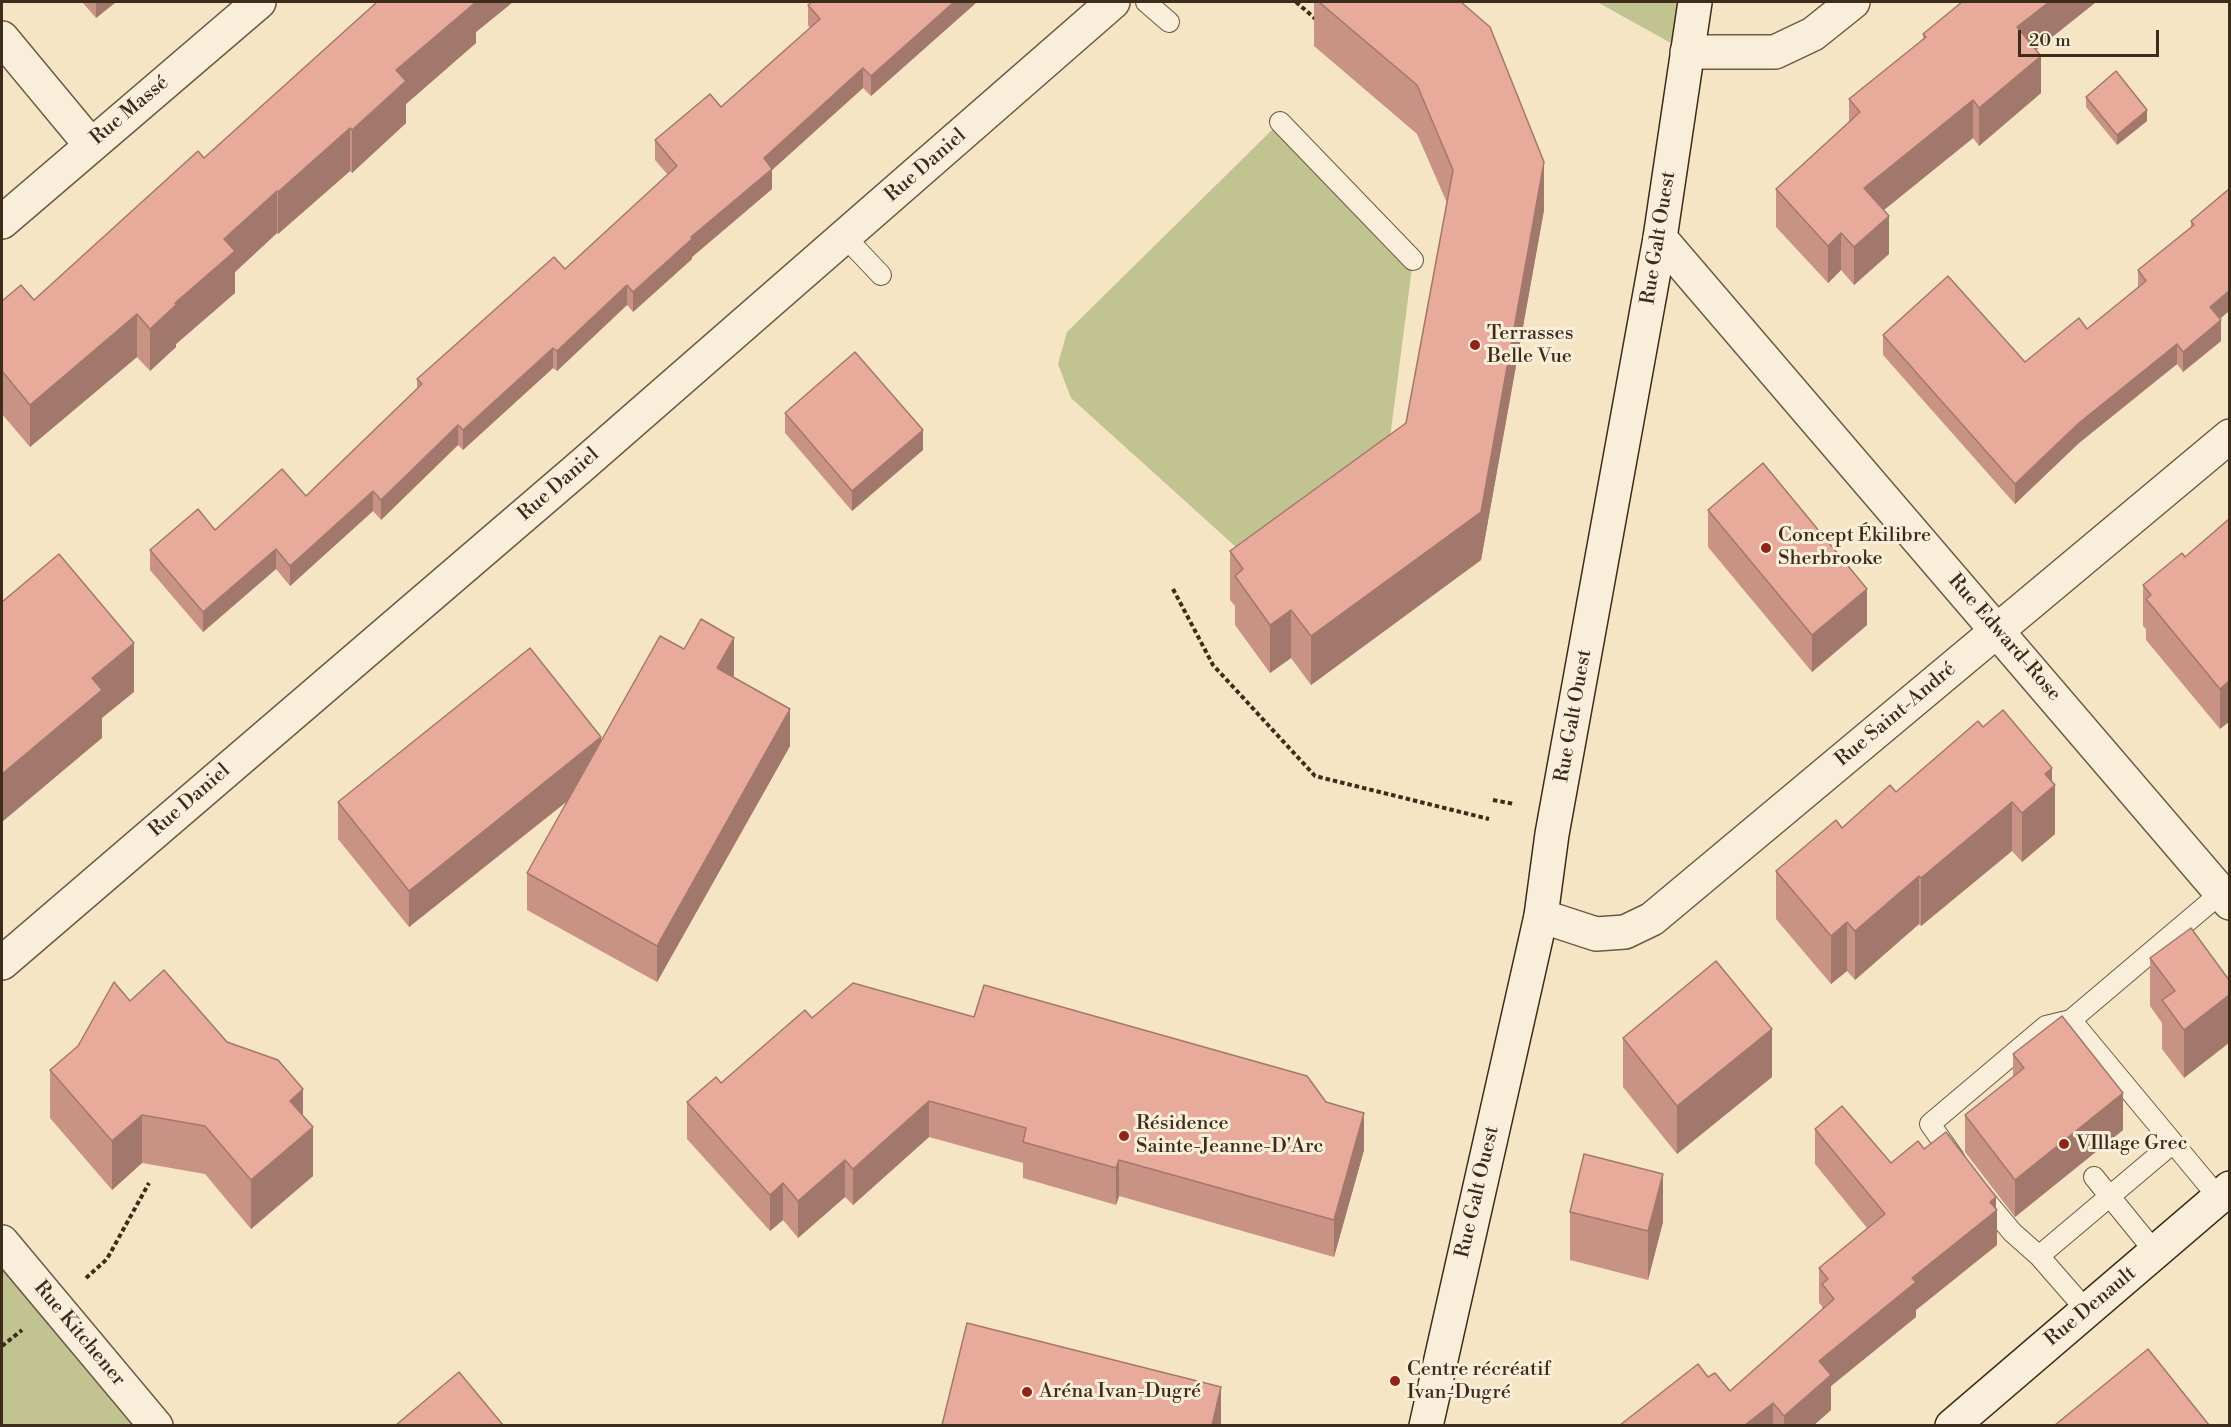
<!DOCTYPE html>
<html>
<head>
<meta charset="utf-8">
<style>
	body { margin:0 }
	#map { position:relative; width:2231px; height:1427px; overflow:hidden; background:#f6e5c5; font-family:"Libre Bodoni",serif }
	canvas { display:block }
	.frame { position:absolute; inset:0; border:3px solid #3c2c19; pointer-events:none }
	.scale { position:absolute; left:2018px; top:30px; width:141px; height:27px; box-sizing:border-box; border:3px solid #3c2c19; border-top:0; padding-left:8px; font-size:18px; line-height:21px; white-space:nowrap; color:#3c2c19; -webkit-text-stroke:4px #f9eed9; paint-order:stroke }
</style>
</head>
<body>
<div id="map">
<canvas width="2231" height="1427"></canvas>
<div class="frame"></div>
<div class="scale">20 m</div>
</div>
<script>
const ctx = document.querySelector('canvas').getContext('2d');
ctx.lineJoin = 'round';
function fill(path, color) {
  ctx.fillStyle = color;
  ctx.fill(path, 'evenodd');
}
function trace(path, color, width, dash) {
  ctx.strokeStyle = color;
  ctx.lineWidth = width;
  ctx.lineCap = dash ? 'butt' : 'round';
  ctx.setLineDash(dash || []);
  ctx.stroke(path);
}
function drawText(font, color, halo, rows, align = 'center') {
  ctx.font = font + ' "Libre Bodoni",serif';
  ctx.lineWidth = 6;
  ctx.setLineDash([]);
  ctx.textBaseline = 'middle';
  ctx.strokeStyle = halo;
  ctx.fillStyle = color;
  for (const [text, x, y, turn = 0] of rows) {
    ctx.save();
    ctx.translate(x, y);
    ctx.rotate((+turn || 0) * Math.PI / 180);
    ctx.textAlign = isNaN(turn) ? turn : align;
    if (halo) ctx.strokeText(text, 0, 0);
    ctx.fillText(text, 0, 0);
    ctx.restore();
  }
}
const green = new Path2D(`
	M1597 2H1695L1687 52Z
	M1280 122 1413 260 1383 492 1268 576 1071 398 1058 364 1067 332Z
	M2 1242 156 1425H2Z`);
const path = new Path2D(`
	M1296 2 1318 21
	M1173 589 1213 665 1315 776 1489 819
	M1493 800 1514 804
	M86 1278 107 1259 149 1183
	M2 1346 22 1330`);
const service = new Path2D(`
	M1146 2 1169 22
	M1280 122 1413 260
	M845 237 881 275
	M1954 1158 1930 1124 2046 1026 2071 1020
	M2094 1177 2155 1252
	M1982 1196 2012 1232 2039 1256 2087 1311
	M2219 1198 2071 1020 2221 893
	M2039 1256 2173 1143`);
const minor = new Path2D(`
	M2 38 90 144
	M1687 52H1775L1813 34 1853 2
	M2 222 259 2
	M1660 238 2230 903
	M1541 916 1596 934 1625 932 1652 919 2230 436
	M2 963 579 468 1113 2
	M2 1242 156 1426`);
const secondary = new Path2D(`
	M1426 1426 1541 916 1552 834 1660 238 1695 2
	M1952 1426 2230 1188`);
const wall = new Path2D(`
	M82 2H116L96 18Z
	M377 2H513L476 32V43L406 104V123L352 173 350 171 278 234 277 233 235 272V293L176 344V347L150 371 137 357 30 447 2 414V301L34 300 204 158Z
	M977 2 871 96 863 88 772 170V189L692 257V259L633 312 627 305 557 371 553 368 463 450 458 445 381 520 373 511 290 586 276 569 203 632 150 570V550L215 530 306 496 417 389V379L565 269 668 175 655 160V140L721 107 810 28 808 25V5Z
	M1314 2H1461L1544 210 1481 560 1311 685 1291 658 1270 673 1235 625V606L1230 600V551L1406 423 1447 203 1417 134 1314 46Z
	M1962 2H2096L2036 50 2041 93 1979 146 1973 138 1884 210 1889 254 1854 285 1841 270 1828 283 1776 227V189L1849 122V99L1923 40V34Z
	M2086 97 2147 121 2117 145 2086 107Z
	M2229 189V311L2220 319 2221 341 2183 372 2177 364 2079 443 2015 504 1883 355V335L2025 362 2087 329 2138 288V270L2191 227V221Z
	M785 413 923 450 852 511 785 433Z
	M1708 510 1867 625 1812 672 1708 547Z
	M2229 519 2220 729 2146 640V629L2143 626V585L2185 557Z
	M684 649 734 675 733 676 790 746 657 982 527 910V873L569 800 409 927 338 839V802L601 742Z
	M1983 727 2052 781 2055 834 2022 862 2012 851 1921 926 1919 924 1855 980 1847 971 1831 984 1776 919V871L1896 792Z
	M2191 928 2184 1078 2162 1049V1023L2150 1006V958Z
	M974 1017 1326 1102 1364 1150 1334 1257 1119 1196 1116 1205 1023 1178V1163L929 1137 853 1205 845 1197 798 1238 783 1220 770 1231 687 1139V1102L721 1083 812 1018Z
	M1623 1038 1772 1077 1677 1154 1623 1087Z
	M227 1042 303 1117 313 1176 251 1229 205 1174 142 1163 112 1190 50 1118V1070Z
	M2013 1054 2123 1130 2015 1217 1965 1152V1115L2013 1077Z
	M1815 1129 1891 1163 1924 1149 1996 1209 1997 1245 1916 1310V1317L1831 1386V1410L1814 1425H1620L1708 1377 1730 1391 1822 1310V1306L1819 1303V1268L1867 1228 1815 1164Z
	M1570 1212 1663 1222 1648 1280 1570 1260Z`);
const shadedWall = new Path2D(`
	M96 2H116L96 18Z
	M471 2H513L476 32V43L406 104V123L352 173V130L396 70Z
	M954 2H977L871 96V76Z
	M2049 2H2096L2017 65V27Z
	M2041 56V93L1979 146V108Z
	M863 68V88L772 170V189L692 257V259L633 312V292L691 237 764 158Z
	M1973 100V138L1864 226V188Z
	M2147 110V121L2117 145V135Z
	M350 128V171L278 234V192Z
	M1544 162V210L1481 560 1311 685V636Z
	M277 191V233L235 272V293L176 344V347L150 371V329L224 239Z
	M1889 216V254L1854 285V247Z
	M1841 233V270L1828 283V246Z
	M627 285V305L557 371V351Z
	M2229 291V311L2210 327V307Z
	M137 314V357L30 447V405Z
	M2221 320V341L2183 372V352Z
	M2177 344V364L2079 443 2015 504V484L2079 423Z
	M553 348V368L463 450V430Z
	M458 425V445L381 520V500Z
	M923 430V450L852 511V491Z
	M373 491V511L290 586V566Z
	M276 549V569L203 632V612Z
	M1867 589V625L1812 672V635Z
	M1291 610V658L1270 673V625Z
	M734 638V675L717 704V668Z
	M134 643V692L102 718V738L2 822V774L92 678Z
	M2229 681V722L2220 729V689Z
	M790 709V746L657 982V946Z
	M601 737V774L409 927V891Z
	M2052 768V788L2055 785V834L2022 862V813L2045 774Z
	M2012 802V851L1921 926V878Z
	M1919 876V924L1855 980V931Z
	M1847 922V971L1831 984V936Z
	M2229 995V1043L2184 1078V1030Z
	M1772 1029V1077L1677 1154V1106Z
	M303 1089V1136L313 1127V1176L251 1229V1180L290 1101Z
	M2123 1093V1130L2015 1217V1180Z
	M929 1101V1137L853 1205V1169Z
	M1364 1113V1150L1334 1257V1220Z
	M142 1115V1163L112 1190V1141Z
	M845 1160V1197L798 1238V1201Z
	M1119 1160V1196L1116 1205V1168Z
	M1663 1174V1222L1648 1280V1231Z
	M783 1183V1220L770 1231V1195Z
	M1996 1197V1211L1997 1210V1245L1916 1310V1317L1831 1386V1410L1814 1425H1784V1416L1819 1361 1912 1278Z
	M1221 1387V1425H1212Z
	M1773 1403V1425H1745Z`);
const building = new Path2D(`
	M377 2H476L396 70 406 81 352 130 350 128 278 192 277 191 224 239 235 251 175 303 176 305 150 329 137 314 30 405 2 371V301L21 285 34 300 198 151 204 158Z
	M812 2H954L871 76 863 68 764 158 772 169 691 237 692 239 633 292 627 285 557 351 553 348 463 430 458 425 381 500 373 491 290 566 276 549 203 612 150 550 198 509 215 530 282 469 306 496 422 384 417 379 554 257 565 269 677 166 655 140 710 94 721 107 820 19 808 5Z
	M1319 2H1461L1490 27 1544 162 1481 512 1311 636 1291 610 1270 625 1235 576 1243 569 1230 551 1406 423 1453 170 1417 85Z
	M1962 2H2049L2017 27 2041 56 1979 108 1973 100 1864 188 1889 216 1854 247 1841 233 1828 246 1776 189 1860 112 1849 99 1926 37 1923 34Z
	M2116 71 2147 110 2117 135 2086 97Z
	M2229 189V291L2210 307 2221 320 2183 352 2177 344 2079 423 2015 484 1883 335 1948 276 2025 362 2079 318 2087 329 2146 281 2138 270 2194 225 2191 221Z
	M855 352 923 430 852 491 785 413Z
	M1763 463 1867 589 1812 635 1708 510Z
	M2229 519V681L2220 689 2146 599 2151 595 2143 585 2182 553 2185 557Z
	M59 554 134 643 92 678 102 690 2 774V602Z
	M701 619 734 638 717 668 790 709 657 946 527 873 660 636 684 649Z
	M530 648 601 737 409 891 338 802Z
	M2003 710 2052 768 2045 774 2055 785 2022 813 2012 802 1921 878 1919 876 1855 931 1847 922 1831 936 1776 871 1836 820 1842 828 1890 785 1896 792 1978 721 1983 727Z
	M2191 928 2229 980V995L2184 1030 2162 1000 2175 991 2150 958Z
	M1716 961 1772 1029 1677 1106 1623 1038Z
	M164 970 227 1042 278 1060 303 1089 290 1101 313 1127 251 1180 205 1126 142 1115 112 1141 50 1070 78 1046 114 982 130 1001Z
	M853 983 974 1017 984 985 1307 1076 1326 1102 1364 1113 1334 1220 1119 1160 1116 1168 1023 1142 1026 1128 929 1101 853 1169 845 1160 798 1201 783 1183 770 1195 687 1102 716 1077 721 1083 805 1010 812 1018Z
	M2062 1016 2123 1093 2015 1180 1965 1115 2024 1068 2013 1054Z
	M1842 1106 1891 1163 1918 1141 1924 1149 1946 1132 1996 1197 1990 1202 1997 1210 1912 1278 1916 1282 1819 1361 1831 1375 1784 1416 1773 1403 1745 1425H1620L1698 1364 1708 1377 1715 1373 1730 1391 1834 1299 1822 1284 1828 1279 1819 1268 1885 1214 1815 1129Z
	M1584 1154 1663 1174 1648 1231 1570 1212Z
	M967 1323 1221 1387 1212 1425H942Z
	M2148 1349 2209 1425H2055Z
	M459 1372 503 1425H396Z`);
const markers = [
	[1475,345,6,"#8f2418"],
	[1766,548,6,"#8f2418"],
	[1124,1136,6,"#8f2418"],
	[2064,1144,6,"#8f2418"],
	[1395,1381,6,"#8f2418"],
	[1027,1392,6,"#8f2418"]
];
const streetNames = [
	["Rue Massé",130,111,-40],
	["Rue Daniel",926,166,-41],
	["Rue Galt Ouest",1659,238,-81],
	["Rue Daniel",559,485,-41],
	["Rue Edward-Rose",2004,638,49],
	["Rue Saint-André",1896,715,-40],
	["Rue Galt Ouest",1574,716,-80],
	["Rue Daniel",190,801,-41],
	["Rue Galt Ouest",1478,1192,-77],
	["Rue Denault",2091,1307,-40],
	["Rue Kitchener",79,1334,50]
];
const poiNames = [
	["Terrasses",1487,334],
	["Belle Vue",1487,357],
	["Concept Ékilibre",1778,536],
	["Sherbrooke",1778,559],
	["Résidence",1136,1124],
	["Sainte-Jeanne-D'Arc",1136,1147],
	["VIllage Grec",2076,1144],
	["Centre récréatif",1407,1370],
	["Ivan-Dugré",1407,1393],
	["Aréna Ivan-Dugré",1039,1392]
];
fill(green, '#c1c391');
trace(service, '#6a5a44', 22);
trace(minor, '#6a5a44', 36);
trace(secondary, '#3c2c19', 36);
trace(path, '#3c2c19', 4, [4.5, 3]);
trace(service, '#f9eed9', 20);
trace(minor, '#f9eed9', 33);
trace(secondary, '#f9eed9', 33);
fill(wall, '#c89385');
fill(shadedWall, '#a2786c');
fill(building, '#e8ab9b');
trace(building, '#a2786c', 1.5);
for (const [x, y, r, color] of markers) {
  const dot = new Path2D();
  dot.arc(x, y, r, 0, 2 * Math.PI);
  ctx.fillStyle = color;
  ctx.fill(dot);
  trace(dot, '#f9eed9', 2);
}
drawText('20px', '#3c2c19', '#f9eed9', streetNames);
drawText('20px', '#3c2c19', '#f9eed9', poiNames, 'left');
</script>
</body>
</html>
